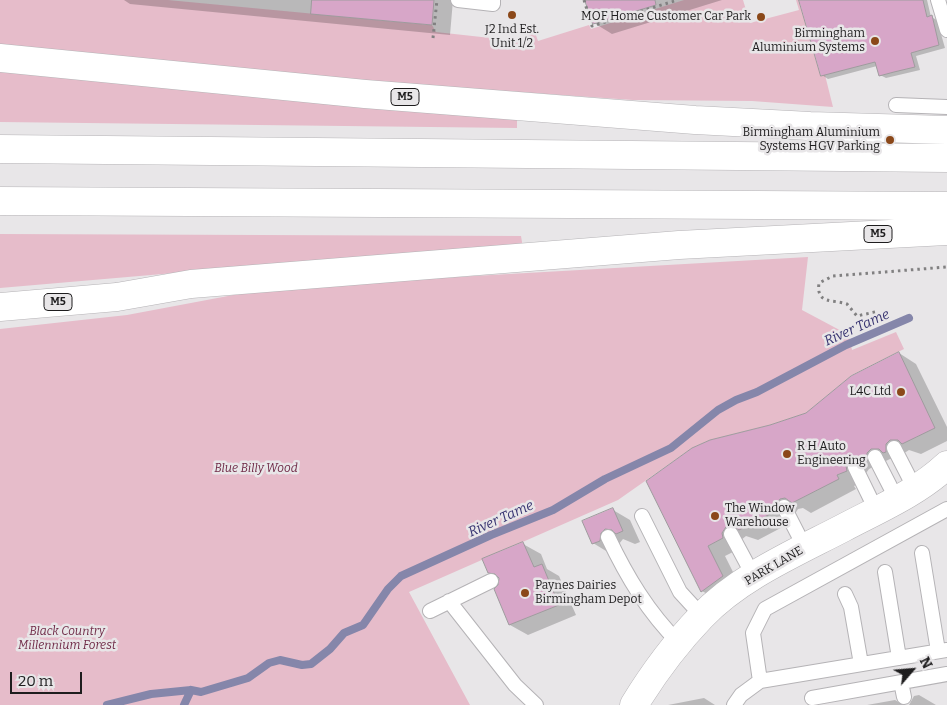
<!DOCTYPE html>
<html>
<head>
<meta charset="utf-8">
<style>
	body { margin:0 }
	#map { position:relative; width:947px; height:705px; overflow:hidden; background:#e8e6e8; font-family:Bitter,serif }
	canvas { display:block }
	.north { position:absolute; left:887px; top:645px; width:50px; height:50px; -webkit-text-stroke:4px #e8e6e8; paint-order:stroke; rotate:63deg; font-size:14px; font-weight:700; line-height:20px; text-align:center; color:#1e1d1e }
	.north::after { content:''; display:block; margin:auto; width:18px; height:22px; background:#1e1d1e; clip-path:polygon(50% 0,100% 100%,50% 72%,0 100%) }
	.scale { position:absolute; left:10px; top:672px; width:72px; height:22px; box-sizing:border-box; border:2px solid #1e1d1e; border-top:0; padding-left:6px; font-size:15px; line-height:18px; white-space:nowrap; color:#1e1d1e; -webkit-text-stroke:4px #e8e6e8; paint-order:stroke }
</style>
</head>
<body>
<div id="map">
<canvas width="947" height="705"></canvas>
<div class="north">N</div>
<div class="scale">20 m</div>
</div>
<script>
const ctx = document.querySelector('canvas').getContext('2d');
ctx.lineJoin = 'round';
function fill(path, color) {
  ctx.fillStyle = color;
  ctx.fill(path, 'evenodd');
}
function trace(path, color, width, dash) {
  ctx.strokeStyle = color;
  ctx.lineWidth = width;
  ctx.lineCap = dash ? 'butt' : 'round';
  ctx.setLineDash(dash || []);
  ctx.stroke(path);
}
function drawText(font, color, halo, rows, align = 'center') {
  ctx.font = font + ' Bitter,serif';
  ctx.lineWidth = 5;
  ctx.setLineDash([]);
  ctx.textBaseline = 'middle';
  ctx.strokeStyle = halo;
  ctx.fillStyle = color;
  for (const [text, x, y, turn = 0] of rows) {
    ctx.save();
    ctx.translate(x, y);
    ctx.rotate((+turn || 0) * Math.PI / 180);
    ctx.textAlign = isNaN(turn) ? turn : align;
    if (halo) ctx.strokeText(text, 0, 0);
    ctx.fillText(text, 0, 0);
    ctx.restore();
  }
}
const green = new Path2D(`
	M0 0H168L432 25 436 32 527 42 529 24H532L538 41 589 25 591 29 684 0H743L750 23 799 10 796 0H799L821 76 825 75 833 107 752 101 633 100 346 80 0 47Z
	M0 71 517 119V128L0 122Z
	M0 234 521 236 523 248 209 270 0 288Z
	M808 257 802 310 849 335 852 350 896 332 904 349 852 375 806 413 770 425 710 440 692 448 618 500 409 592 470 705H0V329L127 315 244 293 404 280Z`);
const shadow = new Path2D(`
	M124 0H453L450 35 130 4Z
	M587 0H722L612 34 594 23Z
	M801 0H927L931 17 937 20 945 48 916 56 920 70 886 78 880 75 877 66 828 79 822 75Z
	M899 353 916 364 947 427V441L921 454 909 450 895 459H890L869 469 864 476V481L854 486 856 489 811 513 803 508 798 509 793 517 794 521 758 540 746 536 741 540V548L725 556 740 586 720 601 702 591 647 481 771 426 806 414Z
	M613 510 630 520 640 542 635 544 623 539 611 554 593 543Z
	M523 544 541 554 547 569 559 576 576 615 528 635 510 625 496 590 500 586V579L489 572Z
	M919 695 936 705H909L914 696Z
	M704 698 715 705H668Z
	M895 700 904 705H867Z`);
const stream = new Path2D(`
	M107 705 151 694 191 690 201 692 248 678 269 663 280 660 302 665 311 664 330 649 344 633 363 625 388 589 401 576 491 535 553 510 605 479 671 448 718 410 736 400 757 392 846 345 909 318
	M184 705 191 690`);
const building = new Path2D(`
	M312 0H434L432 25 311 14Z
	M585 0H655L656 5 593 24Z
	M799 0H923L927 17 932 15 939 45 911 53 915 67 894 72 879 76 875 62 821 76Z
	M899 352 935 428 902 444 898 440H890L886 444V452L883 453 879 449H871L867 453V461L863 463 856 458 851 459 846 466 847 471 837 475 839 479 792 503 785 498 780 499 775 506 776 511 739 530 732 525 726 527 722 533 723 538 708 546 723 576 701 592 646 481 692 448 710 440 770 425 806 413 851 376Z
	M613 508 623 531 616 534 612 530 605 529 601 533 600 541 592 544 582 521Z
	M523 542 534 567 542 564 559 605 509 625 494 589 498 585 499 578 495 574 488 573 482 559Z`);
const path = new Path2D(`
	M584 0 592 26 678 0
	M433 38 437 0
	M875 312 857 316 847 304C833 299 816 305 819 283L833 276 947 267`);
const service = new Path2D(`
	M458 0 493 4V0
	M938 0 947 30
	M896 105 947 107
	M894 448 915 489
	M875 457 897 500
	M855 467 876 510
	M784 507 805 548
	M642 516 680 592 702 616
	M731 534 754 577
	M608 537C627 577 648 612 679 643
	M922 553 938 651
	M885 572 899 658
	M845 594 851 607 861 664
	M449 601 515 685 536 705
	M430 611 491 581
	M760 681 753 633 765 609 947 509
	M901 682 904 697
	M812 698 947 674
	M734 705 741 695 760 681 947 650`);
const secondary = new Path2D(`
	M634 705C653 674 676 643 701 617 739 577 795 553 843 528 879 509 917 493 947 465`);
const motorway = new Path2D(`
	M0 58 365 94 695 120 810 126 947 130
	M0 149 947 158
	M0 201 947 206
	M0 307 117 297 191 284 679 245 947 231`);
const markers = [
	[512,15,5,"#8b4819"],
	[761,17,5,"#8b4819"],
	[875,41,5,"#8b4819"],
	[890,140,5,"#8b4819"],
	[901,392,5,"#8b4819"],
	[787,454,5,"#8b4819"],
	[715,516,5,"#8b4819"],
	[525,593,5,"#8b4819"]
];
const shields = [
	[405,97,28],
	[878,234,28],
	[58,302,28]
];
const shieldNames = [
	["M5",405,97],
	["M5",878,234],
	["M5",58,302]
];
const poiNames = [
	["MOF Home Customer Car Park",751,17],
	["J2 Ind Est.",512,30,"center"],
	["Unit 1/2",512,44,"center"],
	["Birmingham",865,34],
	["Aluminium Systems",865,48],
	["Birmingham Aluminium",880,133],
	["Systems HGV Parking",880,147],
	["L4C Ltd",891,392],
	["R H Auto",797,447,"left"],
	["Engineering",797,461,"left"],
	["The Window",725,509,"left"],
	["Warehouse",725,523,"left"],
	["Paynes Dairies",535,586,"left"],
	["Birmingham Depot",535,600,"left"]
];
const parkNames = [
	["Blue Billy Wood",256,469],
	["Black Country",67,632],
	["Millennium Forest",67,646]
];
const streetNames = [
	["PARK LANE",774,566,-30]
];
const waterNames = [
	["River Tame",857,328,-24],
	["River Tame",501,519,-24]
];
fill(green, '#e6bcca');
fill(shadow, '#0003');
trace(stream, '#8586aa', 8);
fill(building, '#d7a6c8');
trace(building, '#9e9b9d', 1);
trace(service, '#b5b3b6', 16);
trace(secondary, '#b5b3b6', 29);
trace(motorway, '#b5b3b6', 29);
trace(path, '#818081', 3, [2.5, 4]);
trace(service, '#fff', 14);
trace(secondary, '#fff', 28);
trace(motorway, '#fff', 28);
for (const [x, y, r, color] of markers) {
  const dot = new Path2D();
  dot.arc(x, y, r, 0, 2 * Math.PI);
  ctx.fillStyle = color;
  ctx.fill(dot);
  trace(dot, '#e8e6e8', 2);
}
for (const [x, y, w] of shields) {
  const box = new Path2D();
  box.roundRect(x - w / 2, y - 8.5, w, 17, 4);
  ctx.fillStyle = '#e8e6e8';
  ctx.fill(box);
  trace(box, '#1e1d1e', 1);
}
drawText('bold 11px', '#1e1d1e', null, shieldNames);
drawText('12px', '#1e1d1e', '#e8e6e8', poiNames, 'right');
drawText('italic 12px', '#702b48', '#e8e6e8', parkNames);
drawText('12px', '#1e1d1e', '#e8e6e8', streetNames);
drawText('italic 14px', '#393572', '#e8e6e8', waterNames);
</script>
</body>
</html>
